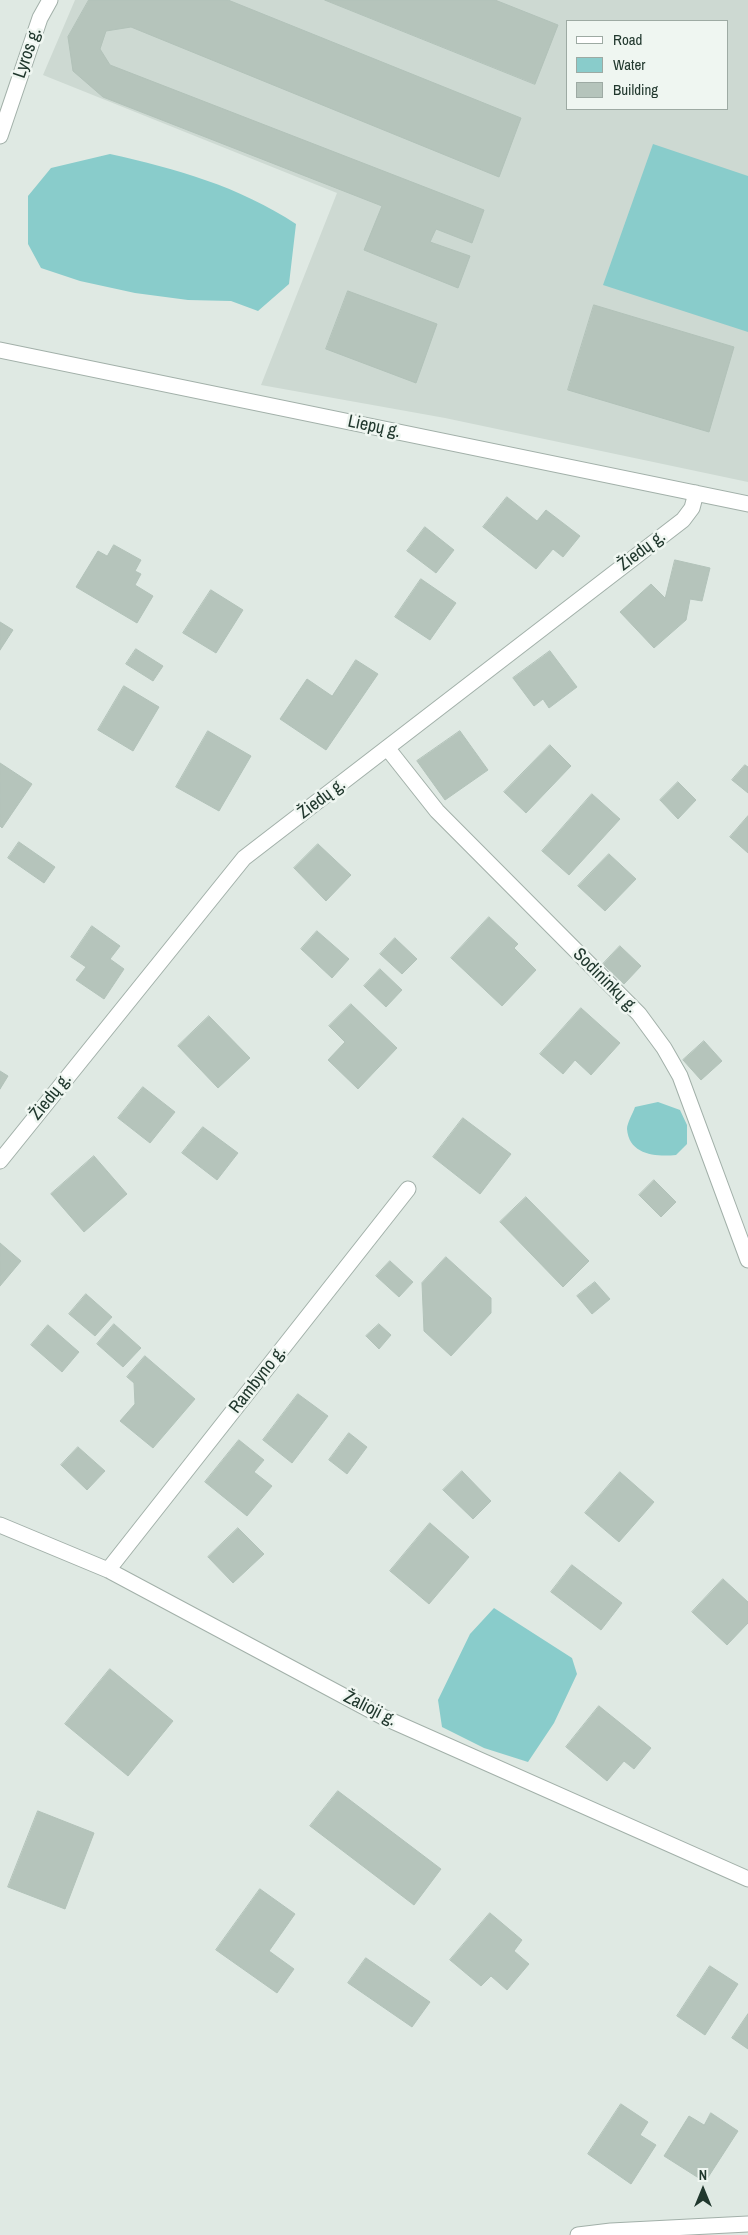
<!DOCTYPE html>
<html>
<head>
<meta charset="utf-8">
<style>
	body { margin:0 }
	#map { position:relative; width:748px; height:2235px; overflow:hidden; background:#dfe9e3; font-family:"Archivo Narrow",sans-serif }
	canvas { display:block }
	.legend { position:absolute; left:566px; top:20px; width:162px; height:90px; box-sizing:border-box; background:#eff6f1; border:1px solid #9daaa3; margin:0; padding:6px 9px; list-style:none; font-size:15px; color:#21382e }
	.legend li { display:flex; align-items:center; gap:10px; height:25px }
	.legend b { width:25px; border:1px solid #9daaa3 }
	.north { position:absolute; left:678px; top:2165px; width:50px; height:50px; -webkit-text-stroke:4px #eff6f1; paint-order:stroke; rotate:0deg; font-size:14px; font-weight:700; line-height:20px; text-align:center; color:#21382e }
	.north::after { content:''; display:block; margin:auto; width:18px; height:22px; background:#21382e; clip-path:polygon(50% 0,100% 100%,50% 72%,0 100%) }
</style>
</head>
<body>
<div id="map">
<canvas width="748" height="2235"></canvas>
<ul class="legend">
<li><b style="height:6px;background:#fff"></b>Road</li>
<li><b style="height:14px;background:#89cccb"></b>Water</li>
<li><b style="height:14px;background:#b5c4bb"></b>Building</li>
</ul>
<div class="north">N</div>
</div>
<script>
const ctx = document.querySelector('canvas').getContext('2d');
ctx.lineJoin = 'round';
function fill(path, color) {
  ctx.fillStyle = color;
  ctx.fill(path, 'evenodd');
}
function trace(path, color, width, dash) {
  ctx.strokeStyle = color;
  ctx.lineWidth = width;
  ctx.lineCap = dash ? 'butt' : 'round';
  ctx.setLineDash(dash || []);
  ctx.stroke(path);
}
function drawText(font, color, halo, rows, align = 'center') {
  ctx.font = font + ' "Archivo Narrow",sans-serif';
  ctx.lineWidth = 5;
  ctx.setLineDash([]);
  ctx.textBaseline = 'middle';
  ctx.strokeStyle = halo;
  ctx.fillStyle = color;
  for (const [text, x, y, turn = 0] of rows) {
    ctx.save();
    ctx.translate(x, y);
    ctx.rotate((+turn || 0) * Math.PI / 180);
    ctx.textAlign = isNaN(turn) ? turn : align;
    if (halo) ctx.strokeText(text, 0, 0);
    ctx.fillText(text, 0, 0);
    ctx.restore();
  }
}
const built = new Path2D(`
	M75 0H748V482L445 418 261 385 337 193 43 75ZM567 21H727V109H567Z`);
const water = new Path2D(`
	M653 144 748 176V332L603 285Z
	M110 154C177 169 238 186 296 224L289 284 258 311 231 301 188 300 135 293 80 281 41 268 28 244V196L51 168Z
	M658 1102 680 1110 687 1125V1144L676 1155C656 1157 629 1155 627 1129 627 1123 633 1113 635 1107Z
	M494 1608 572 1658 577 1674 554 1723 528 1762 484 1748 442 1727 438 1700 470 1634Z`);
const building = new Path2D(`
	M89 0H228L521 118 499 177 131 27 106 31 100 49 110 65 484 210 472 243 436 229 430 242 470 256 458 288 364 250 382 206 103 97 73 71 68 37Z
	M325 0H495L558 25 535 84Z
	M348 291 437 324 416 383 326 349Z
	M594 305 734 347 709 432 568 390Z
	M507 497 537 521 546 510 580 536 563 557 553 549 536 569 483 527Z
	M425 527 454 550 436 573 407 551Z
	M114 545 141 560 135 571 141 574 135 585 153 596 137 623 76 587 98 551 107 556Z
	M675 560 710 568 702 601 690 599 686 620 654 648 620 612 651 584 665 598Z
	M421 579 456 603 430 640 395 617Z
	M211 590 243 610 216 653 183 633Z
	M0 622 13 630 0 650Z
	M136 649 163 666 153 681 126 664Z
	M550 651 577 687 549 708 543 699 534 706 513 678Z
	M356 660 378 674 326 750 280 719 307 679 332 696Z
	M124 686 159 707 133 751 98 730Z
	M208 731 251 756 219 811 176 787Z
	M460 731 488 770 445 800 417 761Z
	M550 745 571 766 526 813 504 792Z
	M0 763 32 784 2 828 0 826Z
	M745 765 748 767V793L732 780Z
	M678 782 696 800 678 819 660 800Z
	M592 794 620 819 569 875 542 851Z
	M748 816V853L730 837Z
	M19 842 55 867 44 883 8 858Z
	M318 844 351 875 326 901 294 868Z
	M609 854 636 879 605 911 578 886Z
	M489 917 518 944 514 948 536 970 502 1006 451 958Z
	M92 926 120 946 110 959 124 969 104 999 76 980 86 967 71 957Z
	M317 931 349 959 332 978 301 949Z
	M395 938 417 959 402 974 380 954Z
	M620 946 641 966 624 984 603 964Z
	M380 969 402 990 386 1007 364 986Z
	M351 1004 397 1048 358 1089 328 1060 345 1042 329 1026Z
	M581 1008 620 1043 591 1075 575 1060 563 1074 540 1054Z
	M209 1016 250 1058 218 1088 178 1046Z
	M704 1041 722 1061 701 1080 683 1060Z
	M0 1071 8 1076 0 1089Z
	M143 1087 175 1112 150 1143 118 1118Z
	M463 1118 511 1154 480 1194 433 1157Z
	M203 1127 238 1153 217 1180 182 1153Z
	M94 1156 127 1194 84 1232 51 1194Z
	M654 1180 676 1202 661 1217 639 1195Z
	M526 1197 589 1261 563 1287 500 1222Z
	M0 1243 21 1261 0 1286Z
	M446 1257 491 1298V1313L451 1356 424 1331 422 1283Z
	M390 1261 413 1282 399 1297 376 1276Z
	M595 1282 610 1299 592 1314 577 1296Z
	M86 1294 112 1317 95 1336 69 1314Z
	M114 1324 141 1348 123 1367 97 1344Z
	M379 1324 391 1335 379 1349 366 1336Z
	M48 1325 79 1352 62 1372 31 1345Z
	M145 1356 195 1399 153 1448 120 1421 135 1404 134 1383 127 1377Z
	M298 1394 328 1416 292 1463 263 1440Z
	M349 1433 367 1447 347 1474 329 1460Z
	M239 1440 264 1460 254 1472 272 1486 247 1516 205 1482Z
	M78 1447 105 1471 87 1490 61 1465Z
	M462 1471 491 1501 473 1519 443 1490Z
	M620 1472 654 1502 619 1542 585 1513Z
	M430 1523 469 1557 429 1604 390 1571Z
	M238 1528 264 1554 233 1583 208 1557Z
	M572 1565 622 1603 601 1630 551 1592Z
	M723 1579 748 1602V1623L727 1645 692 1612Z
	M110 1669 173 1721 128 1776 65 1724Z
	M599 1706 651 1748 634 1769 624 1761 607 1781 566 1747Z
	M338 1791 441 1869 414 1905 310 1826Z
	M38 1811 94 1833 65 1909 8 1887Z
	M260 1889 295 1914 269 1951 294 1969 277 1993 216 1950Z
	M490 1913 522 1940 514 1951 529 1964 507 1990 491 1976 481 1986 450 1960Z
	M366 1958 430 2002 412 2027 348 1983Z
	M710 1966 738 1984 705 2035 677 2016Z
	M748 2014V2049L732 2038Z
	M621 2104 648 2122 640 2135 656 2145 631 2184 588 2154Z
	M711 2113 738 2131 705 2182 664 2156 689 2116 704 2125Z`);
const minor = new Path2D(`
	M0 136 40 18 50 0
	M0 350 748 504
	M388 749 437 811 639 1014 664 1048 680 1076 748 1260
	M0 1161 244 858 683 520 692 508 696 493
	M0 1525 108 1570 383 1717 748 1879
	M108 1570 408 1189
	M578 2235 611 2231 748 2224`);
const streetNames = [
	["Lyros g.",28,53,-71],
	["Liepų g.",374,427,12],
	["Žiedų g.",642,551,-37],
	["Žiedų g.",322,799,-37],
	["Sodininkų g.",605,981,45],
	["Žiedų g.",51,1097,-51],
	["Rambyno g.",258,1380,-52],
	["Žalioji g.",370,1709,27]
];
fill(built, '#cdd9d2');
fill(water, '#89cccb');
fill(building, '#b5c4bb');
trace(building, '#b2c2b9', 1);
trace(minor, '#a2b0a9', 17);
trace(minor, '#fff', 15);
drawText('18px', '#21382e', '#eff6f1', streetNames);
</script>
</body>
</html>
